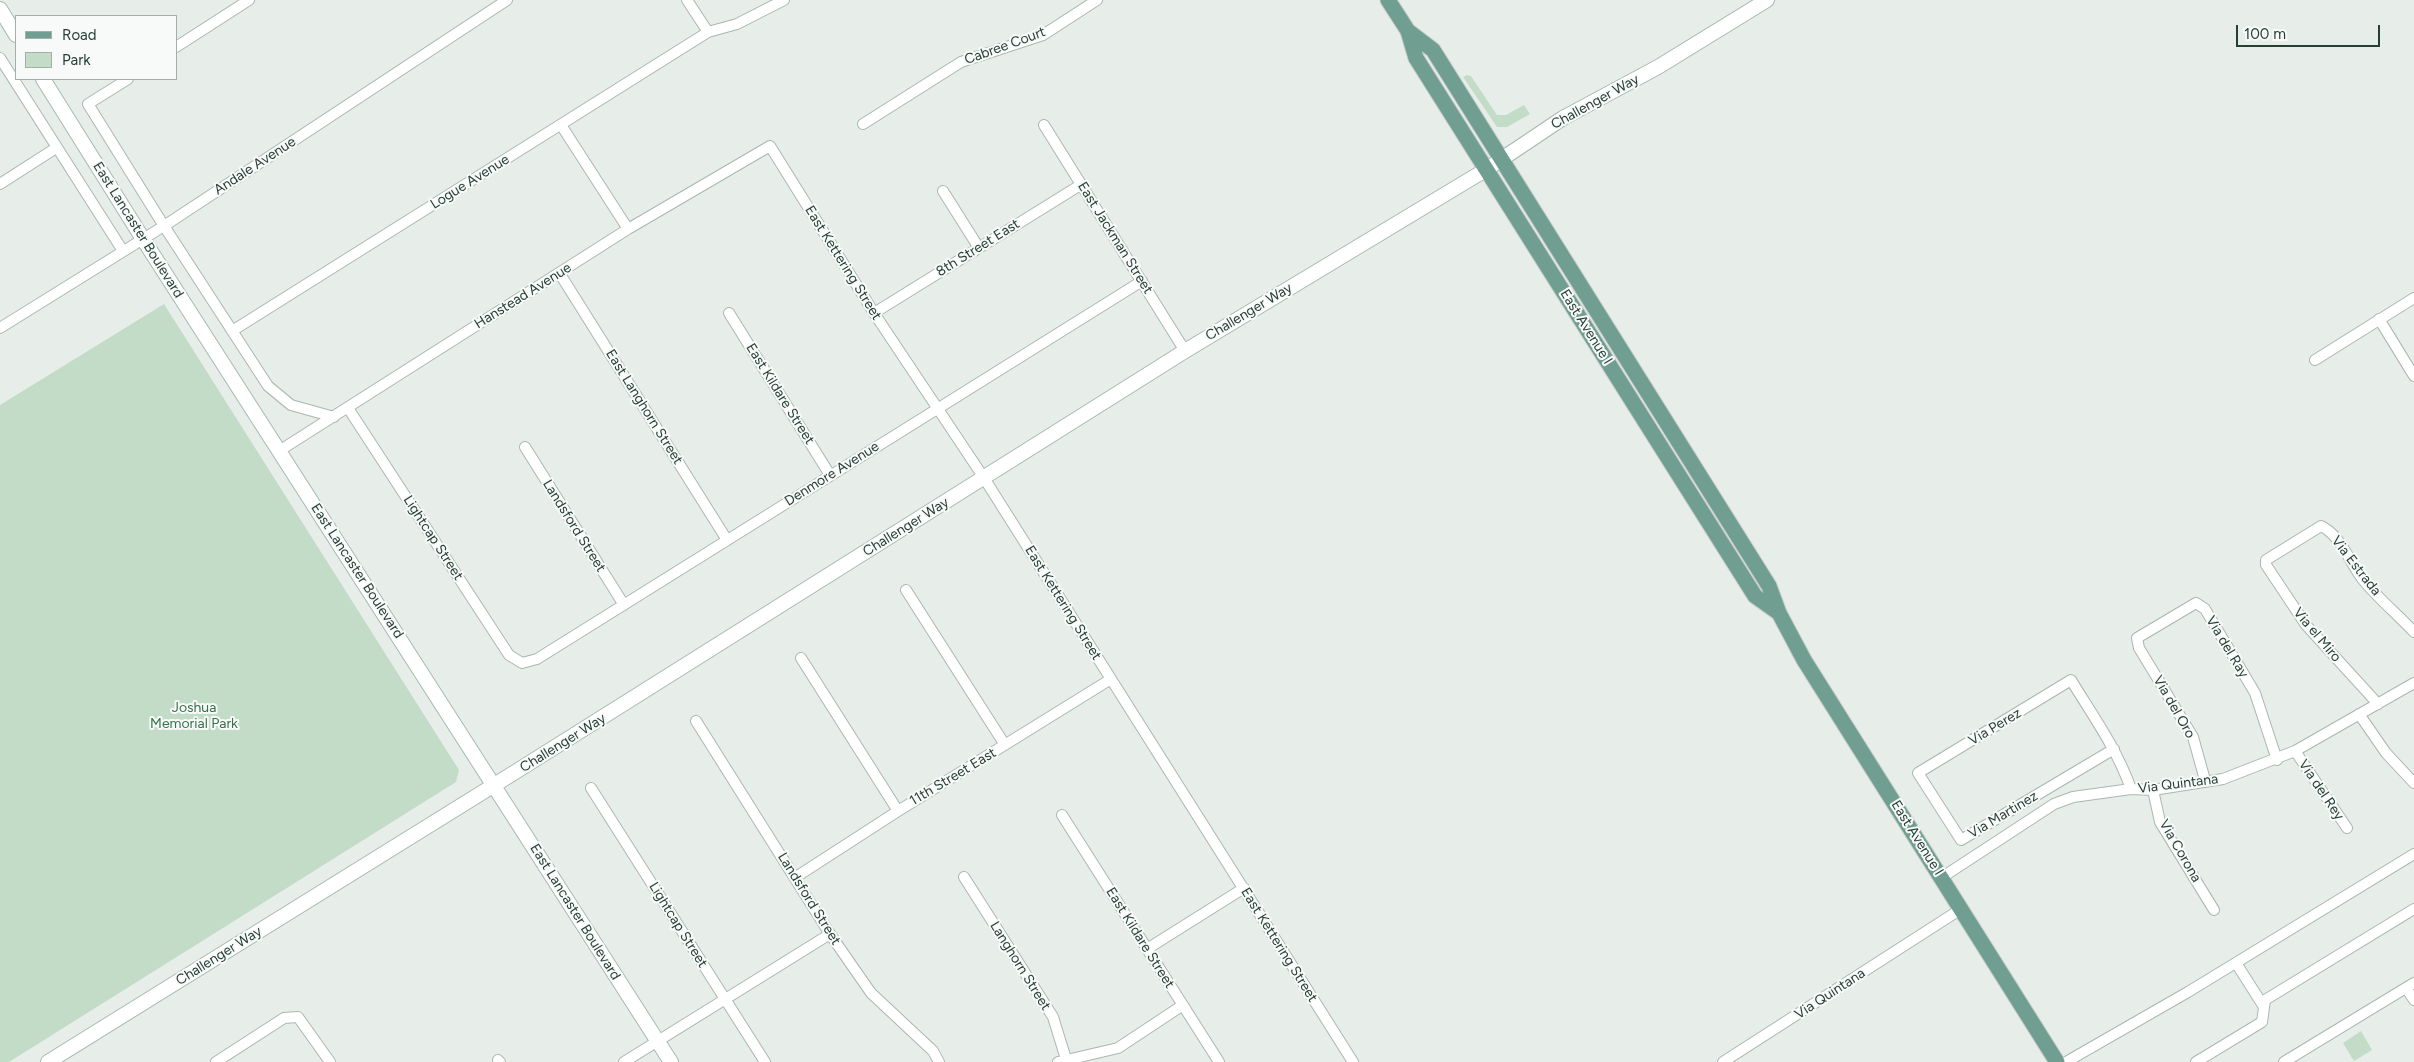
<!DOCTYPE html>
<html>
<head>
<meta charset="utf-8">
<style>
	body { margin:0 }
	#map { position:relative; width:2414px; height:1062px; overflow:hidden; background:#e7eeea; font-family:Figtree,sans-serif }
	canvas { display:block }
	.legend { position:absolute; left:15px; top:15px; width:162px; height:65px; box-sizing:border-box; background:#f7faf8; border:1px solid #a4afab; margin:0; padding:6px 9px; list-style:none; font-size:15px; color:#273e37 }
	.legend li { display:flex; align-items:center; gap:10px; height:25px }
	.legend b { width:25px; border:1px solid #a4afab }
	.scale { position:absolute; left:2236px; top:25px; width:144px; height:22px; box-sizing:border-box; border:2px solid #273e37; border-top:0; padding-left:6px; font-size:15px; line-height:18px; white-space:nowrap; color:#273e37; -webkit-text-stroke:4px #f7faf8; paint-order:stroke }
</style>
</head>
<body>
<div id="map">
<canvas width="2414" height="1062"></canvas>
<ul class="legend">
<li><b style="height:6px;background:#709e90"></b>Road</li>
<li><b style="height:14px;background:#c2dcc8"></b>Park</li>
</ul>
<div class="scale">100 m</div>
</div>
<script>
const ctx = document.querySelector('canvas').getContext('2d');
ctx.lineJoin = 'round';
function fill(path, color) {
  ctx.fillStyle = color;
  ctx.fill(path, 'evenodd');
}
function trace(path, color, width, dash) {
  ctx.strokeStyle = color;
  ctx.lineWidth = width;
  ctx.lineCap = dash ? 'butt' : 'round';
  ctx.setLineDash(dash || []);
  ctx.stroke(path);
}
function drawText(font, color, halo, rows, align = 'center') {
  ctx.font = font + ' Figtree,sans-serif';
  ctx.lineWidth = 4;
  ctx.setLineDash([]);
  ctx.textBaseline = 'middle';
  ctx.strokeStyle = halo;
  ctx.fillStyle = color;
  for (const [text, x, y, turn = 0] of rows) {
    ctx.save();
    ctx.translate(x, y);
    ctx.rotate((+turn || 0) * Math.PI / 180);
    ctx.textAlign = isNaN(turn) ? turn : align;
    if (halo) ctx.strokeText(text, 0, 0);
    ctx.fillText(text, 0, 0);
    ctx.restore();
  }
}
const green = new Path2D(`
	M1467 75 1471 76 1497 115H1506L1524 105 1530 114 1507 127H1497L1463 77Z
	M164 304 459 770 456 782 9 1062H0V405Z
	M2361 1031 2372 1050 2354 1061 2343 1043Z`);
const minor = new Path2D(`
	M687 0 708 32
	M176 47 249 0
	M0 58 123 251
	M128 79 88 104 164 226 268 386 291 405 334 417
	M863 124 961 62 1043 35 1097 0
	M561 125 628 229
	M1044 125 1185 351
	M0 184 56 148
	M943 191 979 248
	M560 274 727 540
	M729 313 830 475
	M874 313 1082 184
	M2379 319 2414 376
	M0 328 164 226 507 0
	M232 331 708 32 737 24 784 0
	M2315 360 2414 298
	M348 408 509 655 522 663 537 659 1142 281
	M525 447 624 605
	M279 451 628 229 770 146 874 313 984 478 1353 1062
	M906 590 1005 745
	M801 658 898 811
	M2378 704 2306 625 2266 565V560L2321 526C2342 536 2350 564 2364 581 2379 599 2398 615 2414 632
	M2359 714 2386 753 2414 783
	M696 721 830 934 871 993 933 1051 939 1062
	M2114 749 1961 840 1918 773 2071 680C2093 716 2117 749 2131 789
	M2295 751 2347 828
	M2205 780 2193 737 2139 648 2137 638 2196 603 2205 609 2255 693 2277 760
	M591 788 765 1062
	M2153 790 2160 822 2214 910
	M1062 815 1219 1062
	M796 877 898 811 1111 679
	M964 877 1053 1017 1066 1059
	M1941 878 2054 804 2073 797 2131 789 2153 790 2223 779 2295 751 2414 683
	M1147 949 1244 888
	M2236 963 2264 1007
	M2406 988 2414 1000
	M498 1060 500 1062
	M216 1062 284 1018 298 1017 330 1062
	M624 1062 830 934
	M1058 1062 1118 1048 1183 1005
	M1723 1062 1961 909
	M2066 1062 2188 992 2414 854
	M2196 1062 2262 1022 2265 1000 2414 909
	M2284 1062 2414 983`);
const secondary = new Path2D(`
	M0 9 16 35
	M43 79 143 239 671 1062
	M48 1062 512 774 1185 351 1487 169 1563 118 1658 67 1767 0`);
const primary = new Path2D(`
	M1388 0 1408 31 1416 58 1755 596 1779 613
	M1408 31 1433 50 1769 586 1779 613 1804 660 2057 1062`);
const streetNames = [
	["Cabree Court",1005,46,-20],
	["Challenger Way",1595,102,-29],
	["Andale Avenue",255,166,-33],
	["Logue Avenue",470,182,-32],
	["East Lancaster Boulevard",138,230,58],
	["East Jackman Street",1115,238,58],
	["8th Street East",978,248,-32],
	["East Kettering Street",843,263,58],
	["Hanstead Avenue",523,296,-32],
	["Challenger Way",1249,312,-31],
	["East Avenue I",1586,327,58],
	["East Kildare Street",780,394,58],
	["East Langhorn Street",644,407,58],
	["Denmore Avenue",832,474,-32],
	["Landsford Street",574,526,58],
	["Challenger Way",906,527,-32],
	["Lightcap Street",433,538,57],
	["Via Estrada",2356,566,52],
	["East Lancaster Boulevard",357,571,57],
	["East Kettering Street",1063,603,58],
	["Via el Miro",2317,635,50],
	["Via del Ray",2227,647,59],
	["Via del Oro",2174,707,60],
	["Via Perez",1995,727,-31],
	["Challenger Way",563,743,-32],
	["11th Street East",953,777,-31],
	["Via Quintana",2178,784,-7],
	["Via del Rey",2321,790,56],
	["Via Martinez",2003,815,-31],
	["East Avenue I",1917,838,58],
	["Via Corona",2180,851,60],
	["Landsford Street",809,899,58],
	["East Lancaster Boulevard",575,912,58],
	["Lightcap Street",678,925,58],
	["East Kildare Street",1140,938,58],
	["East Kettering Street",1279,945,58],
	["Challenger Way",219,956,-32],
	["Langhorn Street",1020,966,58],
	["Via Quintana",1830,994,-33]
];
const parkNames = [
	["Joshua",194,708],
	["Memorial Park",194,724]
];
fill(green, '#c2dcc8');
trace(minor, '#aab6b1', 12);
trace(secondary, '#a6b8b1', 16);
trace(primary, '#c3c9c7', 17);
trace(minor, '#fff', 10);
trace(secondary, '#fff', 14);
trace(primary, '#709e90', 15);
drawText('14px', '#273e37', '#f7faf8', streetNames);
drawText('14px', '#35714a', '#f7faf8', parkNames);
</script>
</body>
</html>
